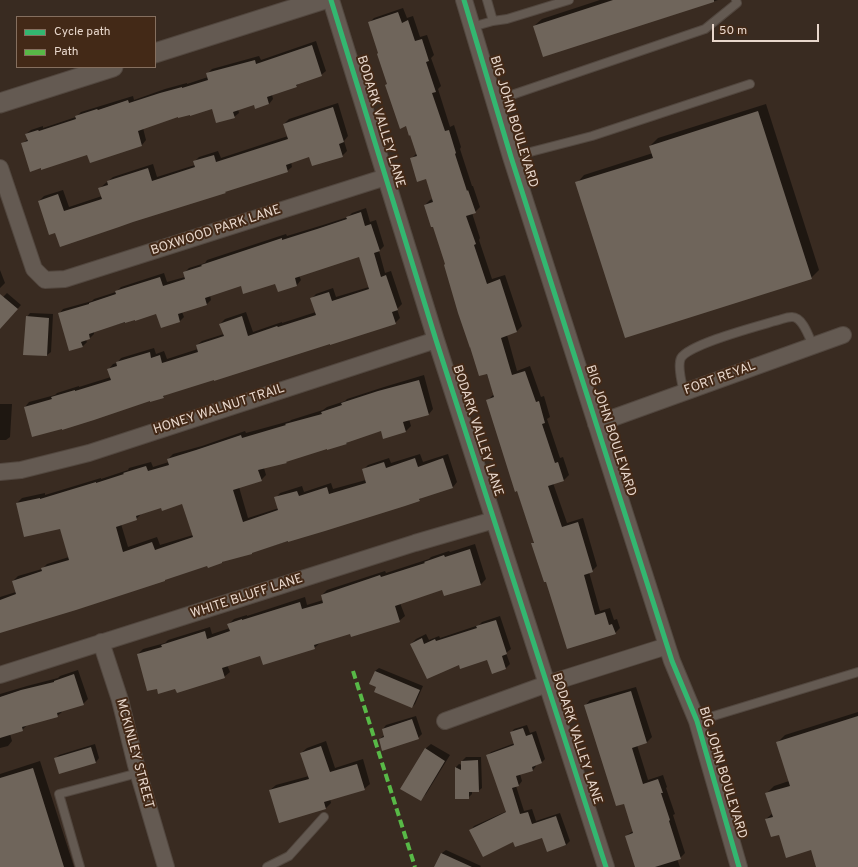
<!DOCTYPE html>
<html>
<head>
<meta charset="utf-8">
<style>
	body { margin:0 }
	#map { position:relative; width:858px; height:867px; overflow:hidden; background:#392b21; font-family:Overpass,sans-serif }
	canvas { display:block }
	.legend { position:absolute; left:16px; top:16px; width:140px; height:52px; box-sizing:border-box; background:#432917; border:1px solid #856f5f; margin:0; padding:5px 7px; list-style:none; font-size:12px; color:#e8d7cc }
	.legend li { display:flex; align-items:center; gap:8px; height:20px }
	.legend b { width:20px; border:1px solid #856f5f }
	.scale { position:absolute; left:712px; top:24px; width:107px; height:18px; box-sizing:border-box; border:2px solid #e8d7cc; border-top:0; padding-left:5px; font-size:12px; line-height:14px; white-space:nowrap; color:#e8d7cc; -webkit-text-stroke:3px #432917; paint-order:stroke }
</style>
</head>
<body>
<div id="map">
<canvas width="858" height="867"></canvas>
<ul class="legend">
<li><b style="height:5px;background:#33b770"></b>Cycle path</li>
<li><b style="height:5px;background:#58b947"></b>Path</li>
</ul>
<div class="scale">50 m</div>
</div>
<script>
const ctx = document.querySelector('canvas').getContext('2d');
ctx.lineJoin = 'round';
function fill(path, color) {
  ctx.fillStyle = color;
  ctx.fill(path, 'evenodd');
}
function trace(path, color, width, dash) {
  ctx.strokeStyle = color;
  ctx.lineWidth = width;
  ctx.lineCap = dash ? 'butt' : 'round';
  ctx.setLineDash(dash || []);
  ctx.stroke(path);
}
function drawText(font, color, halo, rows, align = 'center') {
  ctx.font = font + ' Overpass,sans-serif';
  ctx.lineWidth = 4;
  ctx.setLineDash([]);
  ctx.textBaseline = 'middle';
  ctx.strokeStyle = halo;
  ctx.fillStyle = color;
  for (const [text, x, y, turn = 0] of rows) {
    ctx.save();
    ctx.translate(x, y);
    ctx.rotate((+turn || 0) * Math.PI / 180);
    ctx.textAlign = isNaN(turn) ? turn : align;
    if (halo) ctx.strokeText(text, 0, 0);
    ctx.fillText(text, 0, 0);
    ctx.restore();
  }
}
const shadow = new Path2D(`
	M600 0H718L544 56 534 26 542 19Z
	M403 8 407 18 413 16 420 37 427 35 434 55 431 58 441 86 438 89 450 127 454 125 461 147 460 149 472 186H473L480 207 475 212 472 213 480 238 479 240 492 279 505 275 522 326 516 332 507 335 517 371 530 366 541 397 544 396 550 417 547 419 560 458 563 457 569 475 564 480 553 483 567 523 583 518 597 566 592 571 589 572 600 611 610 608 614 620 617 619 620 628 615 633 547 580 532 544 534 542 488 400 494 394 446 263 433 225 425 205 430 200 433 199 426 177 411 159 417 153 407 125 388 84 379 53 369 23 374 18Z
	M316 41 326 71 321 75 301 82 296 86 272 95 273 99 269 104H254L238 109 239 113 234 117 213 107 179 116 143 128 146 140 142 145 91 162 88 154 22 144 28 139 26 134 31 130 43 126V128L76 117 81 112 133 96 134 100 165 89 187 83V84L208 77 207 74 212 69 259 56 261 60Z
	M338 103 348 136 344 141 347 151 342 156H310L291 162 292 167 287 171 227 190 225 192 56 232 39 201 44 196 63 190 69 207 102 196 100 188 113 177 153 164 157 177 195 165 194 162 199 157 218 151 221 158 288 136 284 124 289 119Z
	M766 104 819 270 811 278 577 183 584 175 653 153 650 146 658 138Z
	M366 208 370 222 376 220 384 246 379 251 385 273 391 271 402 304 397 309 400 318 395 323 214 378 166 394 163 397 25 407 29 402 55 395 57 393 79 386V387L111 377 109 369 113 364 117 363 121 358 154 348 156 354 164 351 167 359 198 349 197 345 202 341 224 334 220 324 225 319 246 312 253 332 282 322V323L316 312 311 299 316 294 333 288 336 297 369 287 359 256 299 275 301 280 297 285 276 283 241 285 210 295 211 300 207 304 182 312 184 317 180 321 157 313 94 331V334L90 338 86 340 87 342 82 347 59 314 63 309 92 301 94 299 116 292 121 287 164 273 167 282 185 277 184 273 189 268 205 263 207 260 286 234 287 236 323 225 348 217 352 213Z
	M0 270 5 283 0 288Z
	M7 293 21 305 0 328V300Z
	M30 313 53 314 51 352 47 355 27 317Z
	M424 375 433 409 429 414 409 419 411 426 406 431 384 438 382 430 349 441 346 444 327 448 264 468 266 475 261 480 239 487 248 518 279 508 276 498 280 493 302 486 304 492 331 483 333 489 366 480 363 470 368 465 389 458 391 463 420 454 423 462 448 454 457 482 453 487 422 497 419 500 224 561 222 562 208 565 166 579 165 580 0 632V597L16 592 13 581 18 576 42 569 47 564 69 557 60 527 17 503 22 498 45 493V495L101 478V479L128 470 129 468 151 462 153 467 169 462 168 459 173 454 202 446 245 431 246 433 290 421 291 420 323 410 327 407 345 401 347 399 384 387ZM183 503 193 535 160 545 157 537 128 547 121 524 136 519 141 514 162 506Z
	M0 404H12L10 437 6 440H0Z
	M475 544 486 579 481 584 443 589 400 603 405 616 399 621 350 633 320 643 314 648 261 655 227 665 230 672 224 677 176 688 157 687 138 654 143 649 165 643 168 640 210 627 212 634 230 628 229 624 234 619 247 615V616L305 597 307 605 323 600 322 595 327 590 385 571 386 573 429 559 431 557 449 551 450 552Z
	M500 616 511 649 506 653 510 664 506 668 488 659 459 663 411 644 416 639 426 634 429 640 439 636 440 638 479 625 482 622Z
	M379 668 423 686 415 704 412 707 377 687 375 671Z
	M78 670 88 699 83 704 61 711 62 712 57 716 27 725 22 730 10 734 12 741 8 746 0 748V694L27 686 58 678 60 676Z
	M636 687 652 737 647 742 637 745 648 780 663 775 667 787 666 788 675 814 673 815 685 853 680 858 677 859 680 867H637L626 836 633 831 624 803 585 706 590 700Z
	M858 712V867H817L811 849 780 833 766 819 773 813 766 794 774 786 789 781 777 743 785 735Z
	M416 716 422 734 418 738 380 739 384 735 383 729 386 725Z
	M527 725 530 733 536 731 545 759 542 762 536 765V766L533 770 520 774 522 781 519 785 516 786 524 811 532 809 536 821 560 813 570 841 566 845 548 851 543 837 514 840 471 830 474 826 507 811 488 755 491 752 515 743 511 733 514 729Z
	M326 741 335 768 363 759 370 784 364 789 330 799 331 803 326 808 279 821 270 790 276 785 309 776 301 753 307 748Z
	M95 744 99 758 96 762 60 773 55 759 59 755Z
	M431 744 450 755 426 794 421 799 425 749Z
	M466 757H481L482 788 478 791H472V794L468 798H456V767L459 764 462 765V761Z
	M40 761 74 867H0V774Z
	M446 850 481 866 480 867H436L442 853Z`);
const building = new Path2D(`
	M613 0H714V2L543 57 533 26Z
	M398 12 402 23 408 20 415 41 422 39 429 61 426 62 436 92 432 93 445 131 449 130 456 153 455 154 467 191 468 190 476 213 466 216 476 244 474 245 487 284 500 279 517 332 501 338 512 375 525 371 536 402 539 401 545 423 542 424 555 463 558 462 564 481 548 486 562 527 578 522 593 572 584 575 595 615 605 612 609 625 612 624 616 634 567 649 546 582H544L531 543H534L517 491 515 492 486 400 494 397 487 374 479 376 470 347V348L458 313 444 265 445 264 433 227H431L424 205 433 202 426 179 417 182 410 158 417 156 410 135 409 136 406 126 400 129 385 85 387 84 377 54 378 53 368 22Z
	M312 45 322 76 296 85 297 87 267 97 269 104 255 109 254 105 233 112 235 118 216 123 212 109 190 116V115L178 118V117L138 131 142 146 90 163 87 155 41 170V168L30 172 21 143 28 141 25 134 38 130 39 131 76 119 75 116 97 109 98 110 128 100 129 103 160 93 182 87V88L208 80 206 73 255 60 256 64Z
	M333 107 344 142 339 144 343 157 312 166 309 157 286 165 288 172 225 192 226 193 133 222 119 227 60 247 55 233 49 235 38 201 58 194 64 211 102 199 98 188 108 185 107 181 148 168 152 181 195 167 193 161 214 155 216 162 288 139 283 124Z
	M758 111 812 279 625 338 575 182 653 158 649 146Z
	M361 212 365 226 371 224 380 251 374 253 381 277 386 275 398 310 392 312 396 324 330 345V344L214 381V380L163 396 164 398 150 402V401L94 420 62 430V429L32 437 24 407 52 399 51 397 75 390V391L111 380 107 369 117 366 116 362 150 352 151 358 160 355 162 363 198 352 196 345 224 336 219 324 242 316 248 336 277 326 278 327 316 315 310 298 329 292 332 301 369 289 359 257 295 278 297 286 278 292 275 284 243 294 241 286 205 298 207 305 178 314 180 322 161 328 156 314 135 321V320L125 323V322L89 334 90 339 81 342 83 347 69 351 58 313 89 304V303L116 294 115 291 160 277 163 286 185 279 183 272 202 266 201 265 282 238V240L317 229 347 219 346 217Z
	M0 294 18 309 0 329Z
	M26 316 49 318 47 356 23 355Z
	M419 380 429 415 403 422 406 432 383 439 381 431 346 443 347 444 327 450V449L286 462 287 463 258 470 262 481 233 490 243 522 278 510 274 497 297 491 299 496 327 487 329 494 366 483 362 469 384 462 386 468 415 458 418 467 443 458 453 488 419 499 420 501 405 506 325 531 288 542V541L252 553V554L222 562V563L208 568 207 566 165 580V581L76 610 0 633V600L16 594 12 581 42 571 41 568 69 560 60 529 24 537 16 503 40 498V499L96 482V483L124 474 123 473 146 466 148 471 169 465 167 459 196 450 241 435 242 438 286 425 285 424 322 414 321 412 342 405 341 403 378 391ZM182 504 193 537 155 550 152 542 123 552 116 527 137 520 136 516 161 508 162 511Z
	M470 549 481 585 444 596 442 590 395 606 400 622 351 637 350 634 314 645 315 649 263 665 260 656 222 668 225 678 177 693 175 689 158 694 157 689 147 691 137 654 162 647 161 645 205 631 207 639 230 631 227 624 242 619V620L300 602 302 609 323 603 321 595 380 575 381 577 425 563 424 562 444 555 445 557Z
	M496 620 507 654 502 656 506 669 492 674 487 660 460 669 459 665 427 679 410 644 422 638 424 644 435 639 436 641 477 628 476 626Z
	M375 671 420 690 412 708 374 692 376 687 369 684Z
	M74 674 84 705 57 713 58 717 22 727 23 731 0 738V697L21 690 54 682V681Z
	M631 691 647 743 632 748 643 784 658 779 663 793H661L670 820 669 821 681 859 655 867H635L625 836 633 833 624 804 616 806 584 705Z
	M858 716V867H816L811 850 786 858 779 835 771 837 765 819 773 817 765 793 790 786 776 742Z
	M412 719 419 739 382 751 379 739 384 737 382 729Z
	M523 728 526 736 532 734 542 763 532 767 533 771 516 776 519 786 512 788 520 814 528 812 532 824 556 816 566 845 547 852 542 838 515 847 513 842 483 857 469 830 506 812 486 755 514 745 510 732Z
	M321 746 330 772 357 764 365 790 324 802 326 809 279 823 269 790 309 779 300 753Z
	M91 747 96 763 59 774 54 758Z
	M425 748 445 761 421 801 400 789Z
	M478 760 479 792H469V799H455V767L461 770V761Z
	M33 768 64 867H0V778Z
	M441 853 472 867H434Z`);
const service = new Path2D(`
	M487 0 493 21
	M472 27 493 21 507 19 569 0
	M494 101 705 29 737 3 736 0
	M511 157 592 136 750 84
	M684 392C682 384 677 366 681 358 690 343 763 325 782 319 785 318 789 317 792 317 803 317 809 337 813 346
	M697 721 858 672
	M80 867 59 794 138 773
	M267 867 289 856 324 817`);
const minor = new Path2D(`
	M331 0 436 340 606 867
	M464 0 511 157 672 661 697 721 739 867
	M0 168 34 269 45 280 65 279 386 177
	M596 424 843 335
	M0 472 21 470 89 453 436 340
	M101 642 120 700 136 765 166 867
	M0 675 415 543 494 520
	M445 721 547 684 667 646`);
const tertiary = new Path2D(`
	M155 53 322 0
	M0 103 113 67`);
const quiet = new Path2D(`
	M353 671 415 867`);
const cycleway = new Path2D(`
	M331 0 436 340 606 867
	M464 0 511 157 672 661 697 721 739 867`);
const streetNames = [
	["BODARK VALLEY LANE",380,122,73],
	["BIG JOHN BOULEVARD",513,122,73],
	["BOXWOOD PARK LANE",216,231,-18],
	["FORT REYAL",720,379,-20],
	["HONEY WALNUT TRAIL",219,410,-18],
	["BODARK VALLEY LANE",477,431,72],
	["BIG JOHN BOULEVARD",610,431,72],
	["WHITE BLUFF LANE",247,597,-18],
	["BODARK VALLEY LANE",576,739,72],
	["MCKINLEY STREET",134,754,75],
	["BIG JOHN BOULEVARD",722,773,73]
];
fill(shadow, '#0007');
fill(building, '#6f655b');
trace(service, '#52473f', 10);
trace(minor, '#52473f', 18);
trace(tertiary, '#52473f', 21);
trace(service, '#645a52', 8);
trace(minor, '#645a52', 16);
trace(tertiary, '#645a52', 19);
trace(quiet, '#58b947', 4, [8, 4]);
trace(cycleway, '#33b770', 5);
drawText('13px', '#e8d7cc', '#432917', streetNames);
</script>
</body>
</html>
